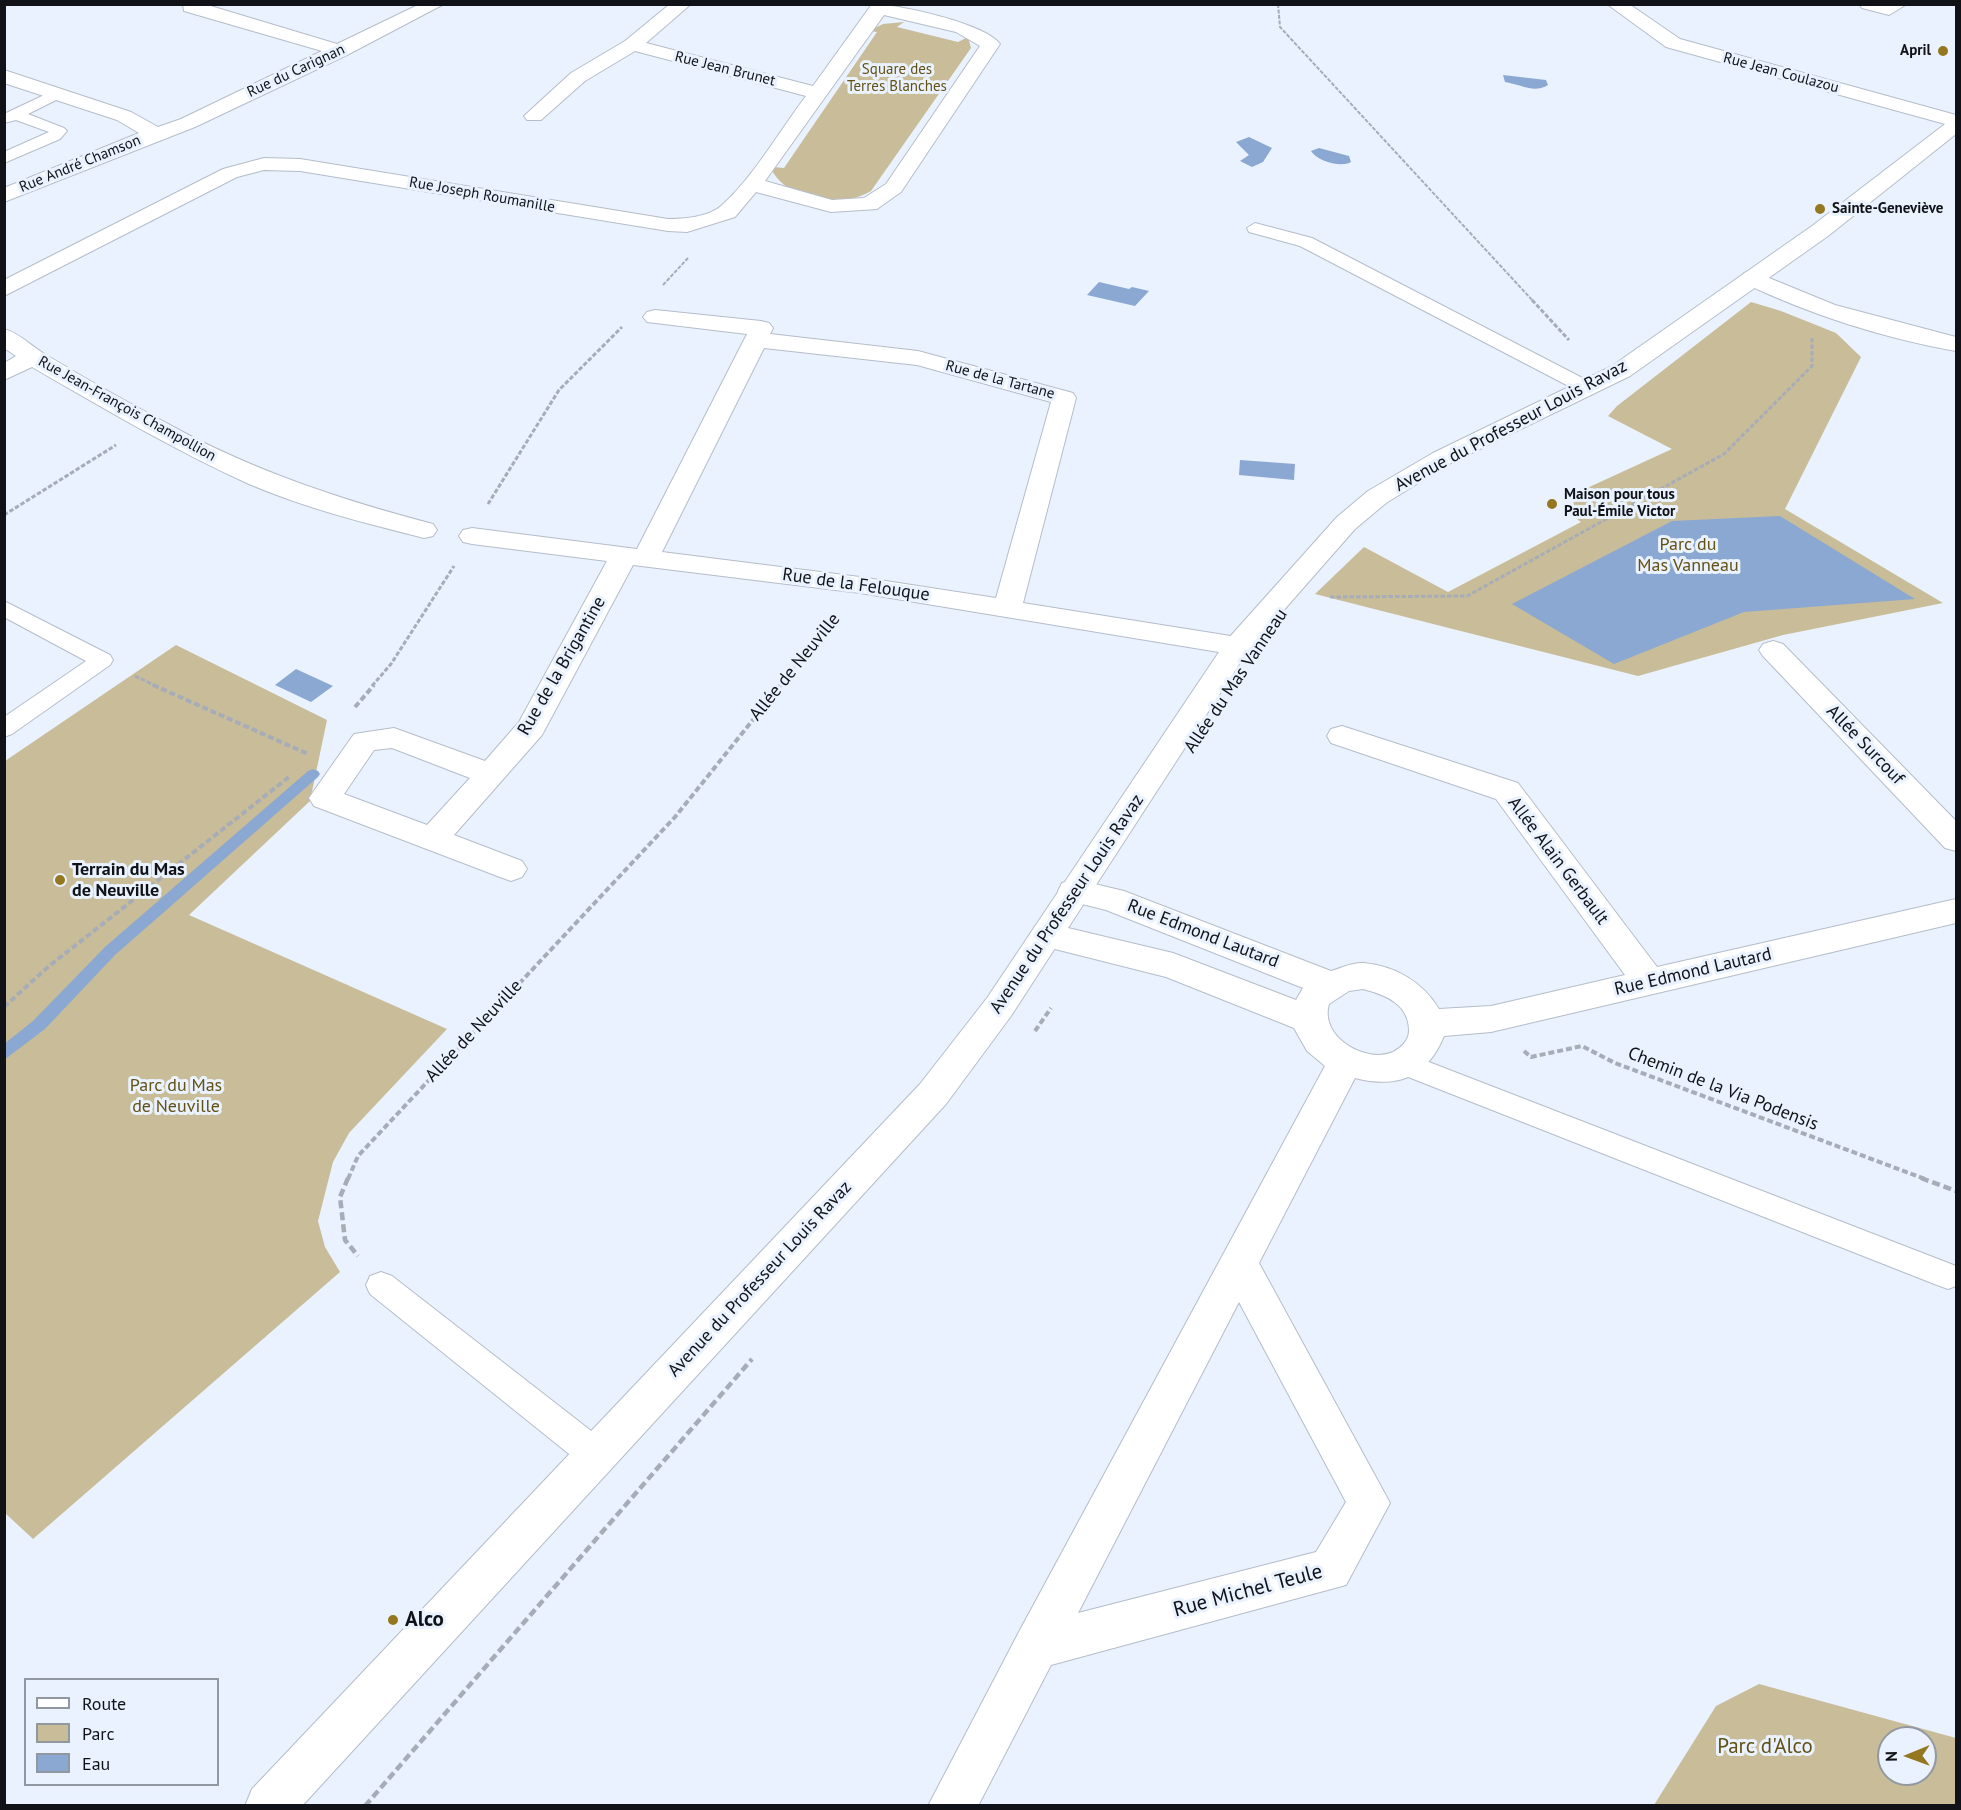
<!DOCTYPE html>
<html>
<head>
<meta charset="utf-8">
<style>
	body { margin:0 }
	#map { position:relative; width:1961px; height:1810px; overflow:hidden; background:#e9f2fe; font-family:"PT Sans",sans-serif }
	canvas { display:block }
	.frame { position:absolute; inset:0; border:6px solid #101217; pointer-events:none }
	.legend { position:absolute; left:24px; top:1678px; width:195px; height:108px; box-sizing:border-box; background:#e9f2fe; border:2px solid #9298a2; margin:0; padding:8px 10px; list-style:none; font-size:18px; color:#101217 }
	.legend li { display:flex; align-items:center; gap:12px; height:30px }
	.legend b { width:30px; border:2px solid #9298a2 }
	.north { position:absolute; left:1877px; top:1726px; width:60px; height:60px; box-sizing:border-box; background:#e9f2fe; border:2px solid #9298a2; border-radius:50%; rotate:269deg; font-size:16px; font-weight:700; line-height:24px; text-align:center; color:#101217 }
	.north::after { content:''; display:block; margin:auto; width:21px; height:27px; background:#94771f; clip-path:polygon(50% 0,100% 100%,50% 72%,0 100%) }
</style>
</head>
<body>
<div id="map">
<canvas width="1961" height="1810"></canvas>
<div class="frame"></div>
<ul class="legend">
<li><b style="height:8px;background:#fff"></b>Route</li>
<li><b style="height:16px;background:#c9bc99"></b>Parc</li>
<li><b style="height:16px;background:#8ba8d2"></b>Eau</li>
</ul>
<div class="north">N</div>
</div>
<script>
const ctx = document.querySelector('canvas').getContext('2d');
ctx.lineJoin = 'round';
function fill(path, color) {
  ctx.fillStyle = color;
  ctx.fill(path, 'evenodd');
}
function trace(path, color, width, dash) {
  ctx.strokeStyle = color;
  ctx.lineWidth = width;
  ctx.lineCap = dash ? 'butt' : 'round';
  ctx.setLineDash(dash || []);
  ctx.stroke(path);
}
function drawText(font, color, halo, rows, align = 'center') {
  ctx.font = font + ' "PT Sans",sans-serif';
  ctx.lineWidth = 6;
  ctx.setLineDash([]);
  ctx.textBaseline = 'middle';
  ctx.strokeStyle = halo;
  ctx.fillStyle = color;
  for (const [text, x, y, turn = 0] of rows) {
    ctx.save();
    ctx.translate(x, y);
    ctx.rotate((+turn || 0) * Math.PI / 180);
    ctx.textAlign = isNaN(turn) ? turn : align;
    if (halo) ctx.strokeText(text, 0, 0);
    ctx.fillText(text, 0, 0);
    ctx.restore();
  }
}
const green = new Path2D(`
	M904 22 897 27 958 42 968 37 971 48 871 191C840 209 791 202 772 171L774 167 784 168 877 32 869 31 883 24Z
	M1751 302 1781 311 1836 333 1861 357 1785 509 1943 603 1783 635 1638 676 1315 594 1364 547 1448 592 1581 522 1573 516 1574 494 1672 449 1608 416 1617 406Z
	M176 645 327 720 310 801 189 915 447 1029 349 1133 333 1162 318 1221 325 1247 340 1272 33 1539 5 1513V761Z
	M1759 1684 1956 1738V1805H1654L1716 1706ZM1889 1738H1925V1774H1889Z`);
const water = new Path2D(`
	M1503 75 1546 80 1548 85C1534 94 1520 84 1505 82Z
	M1249 137 1272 148 1263 162 1252 167 1240 161 1249 155 1236 142Z
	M1319 148 1349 156 1351 162C1341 168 1317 161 1311 151Z
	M1099 282 1129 289 1132 287 1149 291 1135 306 1087 295Z
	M1240 460 1295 464 1294 480 1239 475Z
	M1780 516 1915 599 1744 612 1614 664 1512 604 1672 521Z
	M296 669 333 686 311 702 275 685Z`);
const stream = new Path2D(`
	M313 769 318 771 320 774 318 777 115 955 45 1029 4 1060V1044L33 1021 105 947 308 771Z`);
const pathFar3 = new Path2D(`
	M1278 4 1280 27 1533 301
	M663 285 688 258`);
const pathFar2 = new Path2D(`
	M1532 300 1569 340
	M488 504 559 390 622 327
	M4 515 116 445
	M1330 597 1467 596 1724 454 1812 366V338
	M135 676 156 686
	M372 686 391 664 454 566
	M779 686 835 617`);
const pathFar1 = new Path2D(`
	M153 685 308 754
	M355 707 374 685
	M4 1007 48 967 289 777
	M1035 1031 1051 1008
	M1524 1051 1531 1057 1582 1046 1615 1063 1925 1179
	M348 1179 358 1156 675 817 781 685`);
const path = new Path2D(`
	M348 1178 340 1197 345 1240 358 1256
	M1921 1178 1956 1191
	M365 1806 752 1359`);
const service = new Path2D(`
	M57 89 65 94 62 97 28 114 64 128 67 131 60 139 4 163V152L49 132 16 120 4 123V114Z
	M1255 223 1312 238 1594 384 1596 388 1594 392H1580L1300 246 1249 232 1247 228Z
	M4 601 110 655 113 660 110 665 12 734 4 737V717L86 661 4 617Z
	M1403 1052 1956 1266V1286L1948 1289 1937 1285 1393 1071 1389 1063 1393 1055Z
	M381 1272 392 1276 608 1444 612 1455 608 1466 596 1470 584 1466 370 1294 366 1285 370 1276Z`);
const minor = new Path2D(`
	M183 4H204L337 44 420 4H444L347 55 195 127 4 202V188L139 133 117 120 4 83V70L131 112 158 127 181 119 322 51 184 11Z
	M670 4H691L646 43 813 86 872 4C896 4 985 23 1000 44L901 192 877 209 831 212 756 192 735 217 687 232 668 231 300 171 264 170 237 177 4 296V280L223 169 264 158 300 159 668 219C684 219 708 217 721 206 753 178 780 130 806 96L635 51 585 81 541 120H527L524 116 571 73 625 41ZM884 15 956 32 980 46 886 184 864 198 832 200 765 181Z
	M1607 4H1629L1680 39 1956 115V127L1666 47Z
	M1859 4H1907L1889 15 1862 8Z
	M1752 271 1835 305 1956 337V351C1884 338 1811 315 1744 283L1741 278 1744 273Z
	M655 310 761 321 769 323 773 328 770 334 918 351 1073 393 1076 398 1023 603 1237 637 1247 640 1251 646 1247 652 1237 655 860 593 633 565 542 735 454 835 522 861 527 869 522 877 511 881 500 877 314 806 309 798 354 734 394 728 485 761 519 722 607 561 472 544 463 542 459 536 463 530 472 528 637 549 747 334 647 322 643 317 647 312ZM764 348 917 365 1051 402 996 598 860 577 662 552ZM392 748 470 778 427 825 344 794 374 750Z
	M4 329C19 333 30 345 43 353 84 378 127 402 170 425 253 471 342 500 433 524L437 530 433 536 424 538C365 523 305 508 249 484 174 450 103 408 32 367L4 380V363L16 356 4 348Z
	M1773 641 1783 644 1956 821V851L1945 848 1763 656 1759 650 1763 644Z
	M1342 726 1518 783 1657 967 1956 899V923L1491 1032 1444 1036C1427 1077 1398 1089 1355 1078L1259 1263 1390 1503 1346 1585 1051 1665 978 1806H928L1020 1630 1325 1066 1307 1051 1294 1028 1166 977 1035 944 1030 935 1035 926 1047 923 1173 953 1296 1000 1303 988 1106 910 1062 899 1058 891 1062 883 1074 879 1124 891 1331 971C1341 968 1353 962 1364 963 1395 966 1423 982 1439 1009L1491 1006 1625 975 1496 799 1331 743 1327 736 1331 729ZM1363 989C1386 995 1409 1004 1409 1031 1409 1040 1401 1048 1393 1052 1366 1064 1319 1037 1329 1004L1349 991ZM1239 1302 1346 1502 1316 1552 1078 1613Z`);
const tertiary = new Path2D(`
	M1956 119V134L1828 236 1630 376 1451 463 1386 503 1355 529 1247 652 1011 1016 946 1104 302 1806H245L252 1789 920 1084 987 998 1227 640 1337 517 1368 491 1433 453 1612 366 1812 226 1949 121Z`);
const markers = [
	[1943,51,6,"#94771f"],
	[1820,209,6,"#94771f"],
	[1552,504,6,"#94771f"],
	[60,880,6,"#94771f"],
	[393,1620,6,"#94771f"]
];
const farPoinames = [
	["April",1931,51,"right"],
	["Sainte-Geneviève",1832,209],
	["Maison pour tous",1564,495],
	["Paul-Émile Victor",1564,512]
];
const farStreetnames = [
	["Rue Jean Brunet",725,69,14],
	["Rue du Carignan",296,71,-25],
	["Rue Jean Coulazou",1781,73,15],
	["Rue André Chamson",80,164,-22],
	["Rue Joseph Roumanille",482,195,10],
	["Rue de la Tartane",1000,380,15],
	["Rue Jean-François Champollion",127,409,29]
];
const farParknames = [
	["Square des",897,70],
	["Terres Blanches",897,87]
];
const streetNames = [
	["Avenue du Professeur Louis Ravaz",1511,426,-28],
	["Rue de la Felouque",856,585,8],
	["Rue de la Brigantine",562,666,-60],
	["Allée de Neuville",795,667,-51],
	["Allée du Mas Vanneau",1236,681,-56],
	["Allée Surcouf",1865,745,46],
	["Allée Alain Gerbault",1558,861,53],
	["Avenue du Professeur Louis Ravaz",1067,904,-56],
	["Rue Edmond Lautard",1203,934,21],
	["Rue Edmond Lautard",1693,972,-13],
	["Allée de Neuville",474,1031,-47],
	["Chemin de la Via Podensis",1723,1089,21],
	["Avenue du Professeur Louis Ravaz",760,1279,-47]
];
const parkNames = [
	["Parc du",1688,545],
	["Mas Vanneau",1688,566],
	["Parc du Mas",176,1086],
	["de Neuville",176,1107]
];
const poiNames = [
	["Terrain du Mas",72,870],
	["de Neuville",72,891]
];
const nearStreetnames = [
	["Rue Michel Teule",1248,1591,-15]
];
const nearPoinames = [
	["Alco",405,1620]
];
const nearParknames = [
	["Parc d'Alco",1765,1747]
];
fill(green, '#c9bc99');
fill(water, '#8ba8d2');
fill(stream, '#8ba8d2');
trace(service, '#b5bdca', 2);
trace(minor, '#b5bdca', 2);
trace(tertiary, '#b5bdca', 2);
trace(pathFar3, '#a6adb7', 2, [4, 1.5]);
trace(pathFar2, '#a6adb7', 3, [4.5, 2]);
trace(pathFar1, '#a6adb7', 4, [6, 3]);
trace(path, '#a6adb7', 4.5, [8, 4]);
fill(service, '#fff');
fill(minor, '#fff');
fill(tertiary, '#fff');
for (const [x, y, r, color] of markers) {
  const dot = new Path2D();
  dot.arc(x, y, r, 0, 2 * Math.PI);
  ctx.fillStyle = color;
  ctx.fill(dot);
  trace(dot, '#e9f2fe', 2);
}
drawText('bold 15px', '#101217', '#e9f2fe', farPoinames, 'left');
drawText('15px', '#101217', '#e9f2fe', farStreetnames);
drawText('15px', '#635014', '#e9f2fe', farParknames);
drawText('18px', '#101217', '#e9f2fe', streetNames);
drawText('18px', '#635014', '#e9f2fe', parkNames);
drawText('bold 18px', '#101217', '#e9f2fe', poiNames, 'left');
drawText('21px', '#101217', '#e9f2fe', nearStreetnames);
drawText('bold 21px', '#101217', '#e9f2fe', nearPoinames, 'left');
drawText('21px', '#635014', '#e9f2fe', nearParknames);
</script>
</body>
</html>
